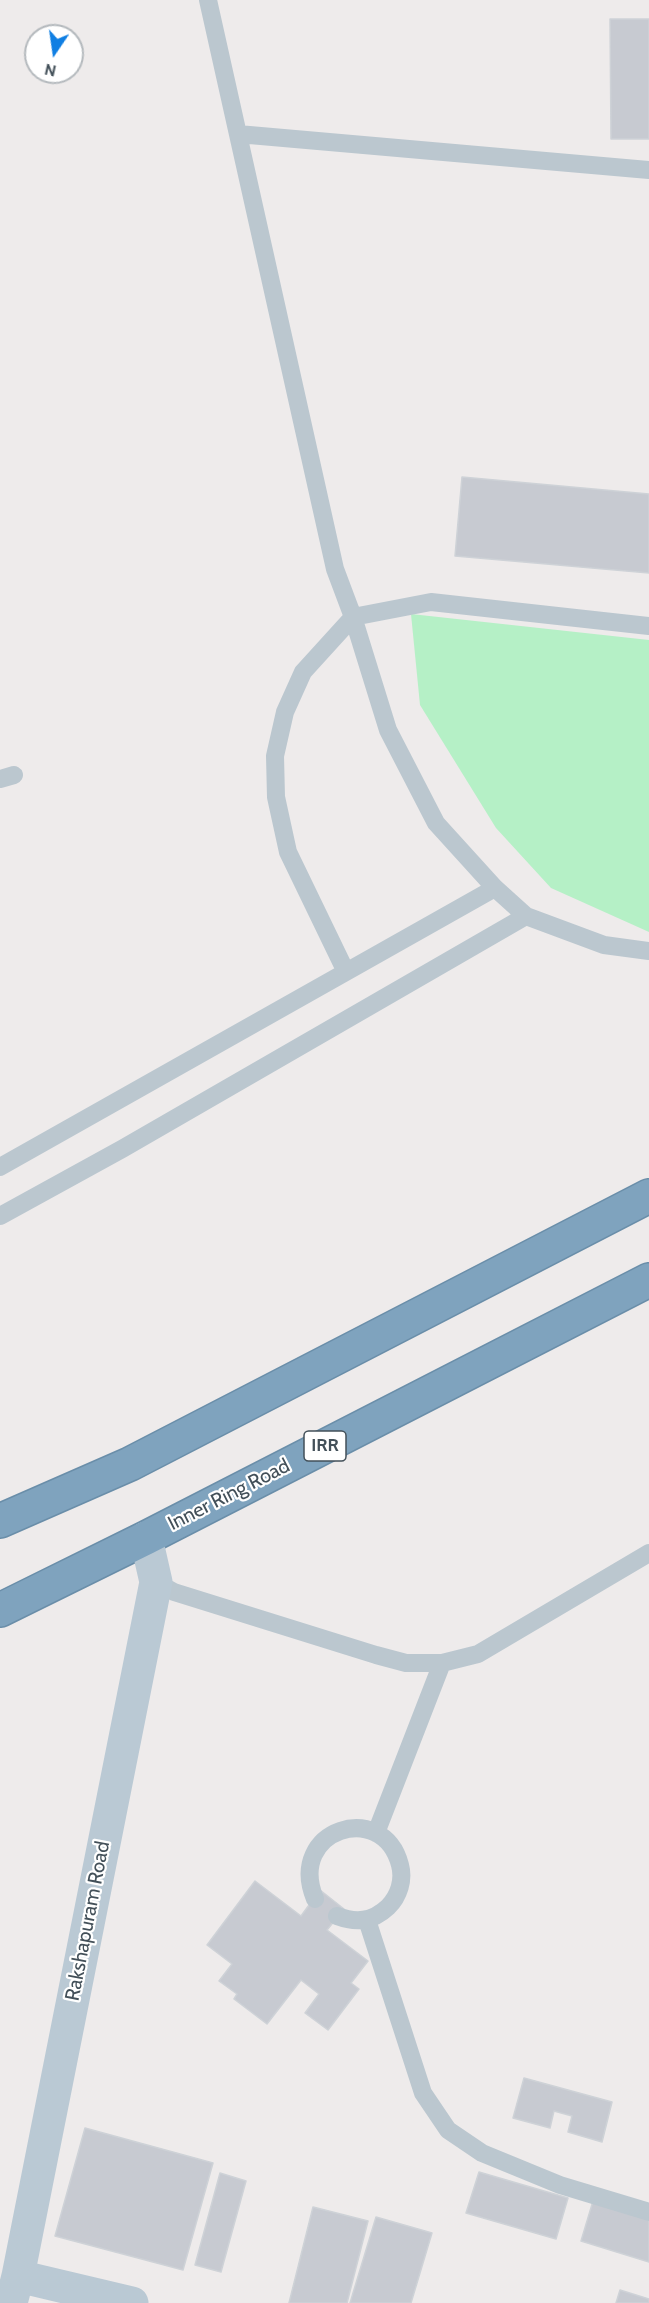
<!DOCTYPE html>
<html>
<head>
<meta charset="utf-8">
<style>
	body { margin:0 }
	#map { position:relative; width:649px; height:2303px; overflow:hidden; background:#eeebeb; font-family:Cabin,sans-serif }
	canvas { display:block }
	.north { position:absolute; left:24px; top:24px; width:60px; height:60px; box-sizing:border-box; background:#fff; border:2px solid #b4b9bd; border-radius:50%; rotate:193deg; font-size:16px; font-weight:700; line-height:24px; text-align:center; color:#435059 }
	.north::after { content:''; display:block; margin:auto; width:21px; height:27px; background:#107fe3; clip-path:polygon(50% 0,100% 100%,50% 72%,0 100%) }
</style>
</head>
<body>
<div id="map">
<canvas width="649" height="2303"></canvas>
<div class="north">N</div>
</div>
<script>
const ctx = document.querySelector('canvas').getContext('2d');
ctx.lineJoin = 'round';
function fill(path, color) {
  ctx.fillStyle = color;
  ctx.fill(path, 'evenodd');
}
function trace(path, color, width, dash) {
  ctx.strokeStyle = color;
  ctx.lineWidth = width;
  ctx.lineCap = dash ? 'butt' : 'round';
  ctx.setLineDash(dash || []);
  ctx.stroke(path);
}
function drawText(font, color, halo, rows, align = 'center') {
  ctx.font = font + ' Cabin,sans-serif';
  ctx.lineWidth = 4.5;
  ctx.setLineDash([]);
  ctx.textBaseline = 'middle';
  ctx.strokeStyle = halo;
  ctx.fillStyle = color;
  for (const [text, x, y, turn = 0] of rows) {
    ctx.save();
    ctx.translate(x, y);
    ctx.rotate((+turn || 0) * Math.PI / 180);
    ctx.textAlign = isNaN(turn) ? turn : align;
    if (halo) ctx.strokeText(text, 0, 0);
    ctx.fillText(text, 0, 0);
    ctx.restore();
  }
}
const green = new Path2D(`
	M411 614 649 640V932L551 888 496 828 420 705Z`);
const building = new Path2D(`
	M610 19H649V139H611Z
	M462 477 649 494V573L455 556Z
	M255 1881 301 1916 320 1890 344 1909 327 1930 368 1961 351 1983 359 1989 328 2030 305 2013 319 1994 301 1980 267 2024 234 1999 237 1994 219 1981 232 1964 207 1945Z
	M524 2078 612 2102 602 2142 568 2132 572 2116 554 2111 550 2128 513 2118Z
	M85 2128 213 2163 183 2270 55 2236Z
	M479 2172 568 2198 556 2239 466 2213Z
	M220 2173 246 2181 221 2272 195 2265Z
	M593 2201 649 2219V2262L581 2241Z
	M313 2207 368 2221 347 2303H289Z
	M376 2217 432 2233 411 2303H350Z
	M620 2290 649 2299V2303H616Z`);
const lane = new Path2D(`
	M208 0 335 569 353 617 388 730 436 823 495 888 526 916 604 945 649 951
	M238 134 649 170
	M0 779 14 775
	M346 972 288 852 276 797 275 756 285 712 303 672 353 617 431 602 649 626
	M0 1167 495 888
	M0 1216 122 1149 526 916
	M156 1582 174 1592 376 1655 406 1663H442L478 1654 649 1553
	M376 1833 442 1663
	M315 1899C286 1829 383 1799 400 1865 404 1880 399 1896 388 1907 372 1922 356 1923 337 1916
	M367 1920 423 2093 448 2130 482 2153 560 2185 649 2212`);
const secondary = new Path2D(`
	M18 2276 132 2303
	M11 2303 18 2276 156 1582 146 1538`);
const highway = new Path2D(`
	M0 1521 130 1464 649 1196
	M0 1610 146 1538 649 1280`);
const shields = [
	[325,1446,42]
];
const shieldNames = [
	["IRR",325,1446]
];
const streetNames = [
	["Inner Ring Road",229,1495,-27],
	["Rakshapuram Road",88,1921,-79]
];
fill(green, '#b5f0c6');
fill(building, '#c7cad1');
trace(building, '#ced2d7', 1.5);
trace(highway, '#6a8ea9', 36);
trace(lane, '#bbc7cf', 18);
trace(secondary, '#bac9d4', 33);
trace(highway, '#7fa3be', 33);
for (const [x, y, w] of shields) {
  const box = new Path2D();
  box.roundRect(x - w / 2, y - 15, w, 30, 4.5);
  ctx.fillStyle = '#fff';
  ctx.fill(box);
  trace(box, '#435059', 1.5);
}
drawText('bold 18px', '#435059', null, shieldNames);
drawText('20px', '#435059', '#fff', streetNames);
</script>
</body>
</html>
